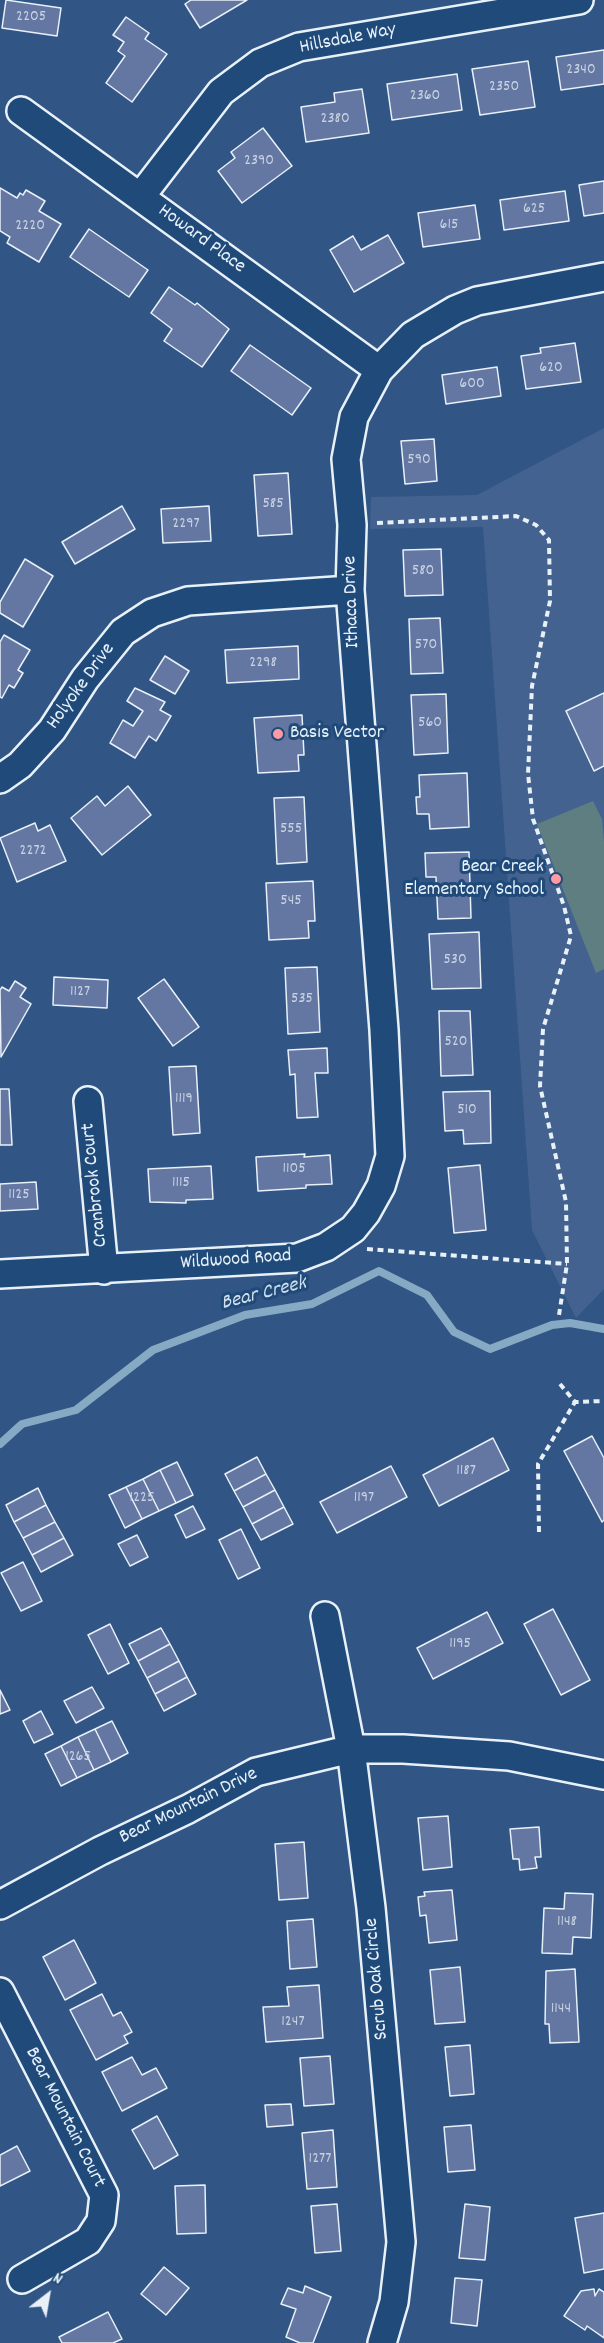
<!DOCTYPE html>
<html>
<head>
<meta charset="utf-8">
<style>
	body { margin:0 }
	#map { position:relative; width:604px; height:2343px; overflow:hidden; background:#315584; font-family:Dekko,sans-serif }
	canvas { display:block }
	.north { position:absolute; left:18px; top:2265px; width:60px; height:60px; -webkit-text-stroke:4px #1f4a7a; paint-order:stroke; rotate:31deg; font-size:16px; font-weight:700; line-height:24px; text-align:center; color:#e8f1f8 }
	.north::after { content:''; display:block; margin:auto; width:21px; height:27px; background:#e8f1f8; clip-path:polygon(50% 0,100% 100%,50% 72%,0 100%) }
</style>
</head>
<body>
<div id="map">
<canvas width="604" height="2343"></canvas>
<div class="north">N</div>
</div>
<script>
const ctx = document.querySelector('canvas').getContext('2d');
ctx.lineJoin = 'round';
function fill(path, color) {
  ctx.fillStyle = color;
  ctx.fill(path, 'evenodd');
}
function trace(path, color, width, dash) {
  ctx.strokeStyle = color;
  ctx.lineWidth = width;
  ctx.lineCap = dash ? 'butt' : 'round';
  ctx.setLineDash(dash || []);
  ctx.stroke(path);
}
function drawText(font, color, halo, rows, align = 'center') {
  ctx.font = font + ' Dekko,sans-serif';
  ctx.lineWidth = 6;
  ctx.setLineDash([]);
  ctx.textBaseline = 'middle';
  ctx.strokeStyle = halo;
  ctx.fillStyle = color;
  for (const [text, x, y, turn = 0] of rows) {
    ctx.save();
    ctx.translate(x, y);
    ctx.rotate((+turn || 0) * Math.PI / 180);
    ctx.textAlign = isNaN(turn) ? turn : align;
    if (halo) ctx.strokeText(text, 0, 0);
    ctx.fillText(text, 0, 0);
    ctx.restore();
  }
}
const built = new Path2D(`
	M604 428V1289L576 1318 532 1230 483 527 370 529 371 497 477 495Z`);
const green = new Path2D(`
	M593 801 602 819 604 842V969L596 973 537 824Z`);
const stream = new Path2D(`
	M0 1444 22 1424 76 1410 153 1350 245 1315 312 1304 379 1271 427 1295 454 1332 490 1349 552 1325 570 1323 604 1329`);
const building = new Path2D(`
	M6 0 61 8 57 36 2 28Z
	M191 0H247L200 28 185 4Z
	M126 17 149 33 145 39 167 54 132 102 106 83 125 56 118 51 124 42 113 35Z
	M604 50V84L561 90 556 57Z
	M528 61 535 107 480 115 472 69Z
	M457 74 462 110 392 120 387 84Z
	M362 89 369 133 306 142 301 107 335 102 334 93Z
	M263 128 292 166 242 203 218 171 235 158 231 152Z
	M604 181V213L584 216 579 185Z
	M0 188 17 198 20 193 23 195 26 190 45 201 39 211 61 224 39 262 7 243 10 237 0 231Z
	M565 191 569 221 504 230 500 200Z
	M475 205 480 239 423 247 418 213Z
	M89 229 148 270 129 297 70 257Z
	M388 235 404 263 354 292 330 250 353 236 361 250Z
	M169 287 195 305 197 303 229 329 202 367 164 341 172 329 151 313Z
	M575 343 581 382 526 389 521 356 541 353 540 348Z
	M250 345 311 388 292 415 231 371Z
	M497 367 501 396 446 404 442 375Z
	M434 439 437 481 405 484 401 441Z
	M288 473 292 534 258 536 254 475Z
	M122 506 135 529 75 564 62 542Z
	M209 506 211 541 163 543 161 509Z
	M441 549 443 595 405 596 403 550Z
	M25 559 53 576 23 627 0 613V602Z
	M440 618 443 673 411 674 409 619Z
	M4 635 30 650 18 670 23 673 14 688 9 685 2 698 0 697V642Z
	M298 646 299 679 227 683 225 650Z
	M165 656 189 671 175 694 150 680Z
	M135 688 165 702 160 710 171 716 156 741 149 736 135 758 110 743 123 720 133 726 143 711 127 701Z
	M604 693V766L594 771 566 711Z
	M446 694 448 753 414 755 411 695Z
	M302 715 304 755H298L299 771 258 773 254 718Z
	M467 773 469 827 430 829 429 814H417L416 797H420L419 775Z
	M128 786 151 815 102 855 71 818 97 796 105 806Z
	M304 797 307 862 277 864 274 798Z
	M35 823 38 831 50 825 66 861 17 882 0 838Z
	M469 852 471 918 438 919 436 877H426L425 853Z
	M313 881 315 921H308L309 938 269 940 266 883Z
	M479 932 481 988 432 989 429 934Z
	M317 967 320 1032 288 1034 285 968Z
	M54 977 108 980 107 1008 53 1005Z
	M164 979 199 1027 173 1046 138 998Z
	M15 981 26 988 20 997 31 1004 1 1057 0 990 2 987 9 991Z
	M439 1011H470L473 1075 441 1076Z
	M327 1048 328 1073H315L318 1117 297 1118 295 1074 290 1075 288 1050Z
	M196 1066 200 1133 173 1135 169 1067Z
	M0 1089H9L12 1145H0Z
	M490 1091 491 1143 464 1144 463 1130 445 1131 443 1092Z
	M305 1154 304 1157 330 1155 332 1184 306 1185V1188L258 1191 256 1157Z
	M480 1165 486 1230 454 1233 448 1168Z
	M211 1166 213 1199 186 1200V1203L150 1202 148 1169Z
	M36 1182 38 1209 0 1211V1184Z
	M592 1436 604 1458V1520L602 1522 564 1451Z
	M493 1438 509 1470 439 1506 423 1475Z
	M257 1457 266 1474 234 1491 225 1474Z
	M177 1462 193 1495 176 1503 160 1470Z
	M391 1466 407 1497 337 1533 320 1502Z
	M160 1470 176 1503 159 1511 143 1479Z
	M266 1474 275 1490 243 1507 234 1491Z
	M143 1479 159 1511 142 1519 126 1487Z
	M126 1487 142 1519 125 1528 109 1495Z
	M38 1488 46 1505 14 1522 6 1505Z
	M275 1490 284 1507 252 1524 243 1507Z
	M46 1505 55 1522 23 1538 14 1522Z
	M193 1506 205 1529 186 1538 175 1515Z
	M284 1507 293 1524 261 1540 252 1524Z
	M55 1522 64 1538 32 1555 23 1538Z
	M241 1529 260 1568 238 1579 219 1540Z
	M137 1535 148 1557 130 1566 118 1544Z
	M64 1538 73 1555 41 1572 32 1555Z
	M23 1562 42 1601 21 1611 1 1573Z
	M553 1609 590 1680 561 1695 524 1624Z
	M487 1612 503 1643 433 1679 417 1648Z
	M110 1624 129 1663 108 1674 88 1635Z
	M161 1628 170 1644 138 1661 129 1644Z
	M170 1644 179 1661 147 1678 138 1661Z
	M179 1661 187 1677 155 1694 147 1678Z
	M187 1677 196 1694 164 1711 155 1694Z
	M92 1687 104 1708 76 1723 64 1701Z
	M0 1690 10 1710 0 1714Z
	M41 1711 53 1734 34 1743 23 1721Z
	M112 1721 128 1753 111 1762 95 1729Z
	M95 1729 111 1762 94 1770 78 1737Z
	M78 1737 94 1770 77 1778 61 1746Z
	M61 1746 77 1778 61 1786 45 1754Z
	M448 1816 452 1867 423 1870 418 1818Z
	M539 1827 541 1857H535L537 1868 520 1870 519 1859H513L510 1829Z
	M304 1842 308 1898 279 1900 275 1844Z
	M452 1890 457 1940 429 1943 426 1915 420 1916 418 1897 425 1896 424 1892Z
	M565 1893 593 1894 591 1938 573 1937 572 1954 542 1953 544 1908 564 1909Z
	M313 1919 317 1967 290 1969 287 1921Z
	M74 1940 96 1983 65 2000 43 1957Z
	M460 1967 465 2022 435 2024 430 1970Z
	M575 1969 579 2042 550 2043 549 2024H545L546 1971Z
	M319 1985 323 2038 266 2042 263 2007 289 2006 287 1987Z
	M102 1994 113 2016 121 2012 132 2032 124 2036 128 2043 96 2060 70 2010Z
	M470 2045 474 2094 450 2096 445 2047Z
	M330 2056 334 2104 304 2106 300 2058Z
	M132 2057 142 2075 156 2068 167 2088 122 2111 102 2072Z
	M291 2104 293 2125 267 2127 265 2105Z
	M157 2116 178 2155 154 2169 132 2130Z
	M471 2125 475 2170 448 2172 444 2127Z
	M333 2130 337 2187 307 2189 302 2133Z
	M17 2146 30 2171 0 2186V2155Z
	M205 2185 206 2233 177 2234 175 2186Z
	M337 2204 341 2251 315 2253 311 2206Z
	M465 2204 490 2207 485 2260 459 2258Z
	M604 2213V2269L584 2273 575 2218Z
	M164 2267 189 2288 166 2315 141 2294Z
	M455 2278 482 2280 477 2326 451 2323Z
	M305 2286 331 2297 313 2343H300L286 2337 296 2309 281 2304 288 2288 303 2293Z
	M594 2289 595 2296 599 2289 604 2292V2338L587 2326 585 2330 564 2316 581 2291Z
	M108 2312 122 2339 113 2343H62L59 2337Z`);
const path = new Path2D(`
	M377 523 516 516 536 525 549 540 550 601 532 686 528 774 533 819 564 906 571 936 543 1029 540 1086 566 1202 567 1264 559 1315
	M367 1249 567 1264
	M560 1384 575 1402 604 1401
	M539 1532 538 1464 575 1402`);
const minor = new Path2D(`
	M21 111 379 370
	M141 196 221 92 260 63 299 47 579 0
	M0 779 20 765 52 730 85 679 123 632 152 613 188 601 350 590
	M88 1101 104 1270
	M0 1274 297 1258 326 1247 353 1229 366 1213 381 1186 390 1156 384 1030 350 590 352 525 346 459 354 417 379 370 413 335 455 310 477 301 604 277
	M325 1616 351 1749 371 1908 401 2242 394 2302 382 2343
	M0 1905 100 1851 188 1809 256 1772 351 1749H403L509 1756 604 1775
	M0 1992 104 2195 101 2221 88 2241 22 2279`);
const markers = [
	[278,734,6,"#ff9aa2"],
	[556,879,6,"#ff9aa2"]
];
const numberNames = [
	["2205",31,18],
	["2340",581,71],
	["2350",504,88],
	["2360",425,97],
	["2380",335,120],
	["2390",259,162],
	["625",534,210],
	["615",449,226],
	["2220",30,227],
	["620",551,369],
	["600",472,385],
	["590",419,461],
	["585",273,505],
	["2297",186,525],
	["580",423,572],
	["570",426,646],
	["2298",263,664],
	["560",430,724],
	["555",291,830],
	["2272",33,852],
	["545",291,902],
	["530",455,961],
	["1127",80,993],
	["535",302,1000],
	["520",456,1043],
	["1119",184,1100],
	["510",467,1111],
	["1105",294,1170],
	["1115",181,1184],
	["1125",19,1196],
	["1187",466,1472],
	["1225",142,1499],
	["1197",364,1499],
	["1195",460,1645],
	["1265",78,1758],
	["1148",567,1923],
	["1144",561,2010],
	["1247",293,2023],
	["1277",320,2160]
];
const streetNames = [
	["Hillsdale Way",348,40,-11],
	["Howard Place",201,240,36],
	["Ithaca Drive",353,602,-92],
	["Holyoke Drive",82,687,-54],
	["Cranbrook Court",96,1185,-96],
	["Wildwood Road",236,1261,-4],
	["Bear Mountain Drive",189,1807,-26],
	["Scrub Oak Circle",378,1979,-95],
	["Bear Mountain Court",64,2118,63]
];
const poiNames = [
	["Basis Vector",290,734],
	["Bear Creek",544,868,"right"],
	["Elementary School",544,891,"right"]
];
const waterNames = [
	["Bear Creek",264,1295,-14]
];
fill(built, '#43628f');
fill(green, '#5e7e82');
trace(stream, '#86aac3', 8);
fill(building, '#6476a2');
trace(building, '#e8f1f8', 1.5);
trace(minor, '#e8f1f8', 32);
trace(path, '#e8f1f8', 4, [6, 4.5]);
trace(minor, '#1f4a7a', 27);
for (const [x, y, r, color] of markers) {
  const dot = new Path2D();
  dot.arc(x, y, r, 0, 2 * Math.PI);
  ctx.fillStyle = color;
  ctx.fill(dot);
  trace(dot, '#1f4a7a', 2);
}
drawText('16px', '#c7d2e2', null, numberNames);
drawText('20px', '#e8f1f8', '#1f4a7a', streetNames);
drawText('20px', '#e8f1f8', '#1f4a7a', poiNames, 'left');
drawText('italic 21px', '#cfdfeb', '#1f4a7a', waterNames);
</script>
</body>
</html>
